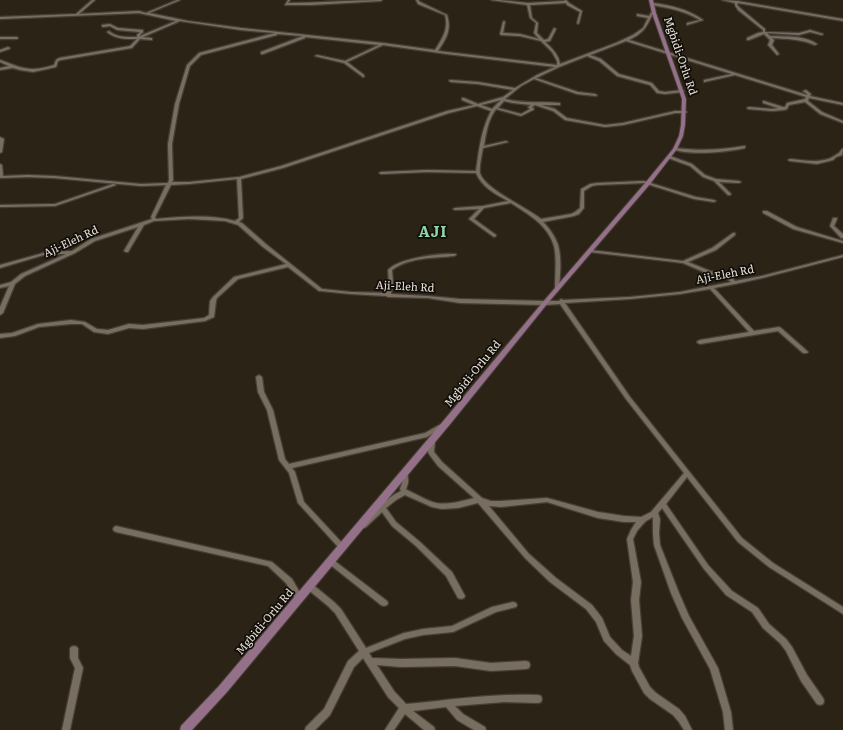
<!DOCTYPE html>
<html>
<head>
<meta charset="utf-8">
<style>
	body { margin:0 }
	canvas { display:block; background:#2c2317 }
</style>
</head>
<body>
<canvas width="843" height="730"></canvas>
<script>
const ctx = document.querySelector('canvas').getContext('2d');
ctx.lineJoin = 'round';
function trace(path, color, width, dash) {
  ctx.strokeStyle = color;
  ctx.lineWidth = width;
  ctx.lineCap = dash ? 'butt' : 'round';
  ctx.setLineDash(dash || []);
  ctx.stroke(path);
}
function fill(path, color) {
  ctx.fillStyle = color;
  ctx.fill(path, 'evenodd');
}
function drawText(font, color, halo, rows, align = 'center') {
  ctx.font = font + ' Literata,serif';
  ctx.lineWidth = 3.5;
  ctx.setLineDash([]);
  ctx.textBaseline = 'middle';
  ctx.strokeStyle = halo;
  ctx.fillStyle = color;
  for (const [text, x, y, turn = 0] of rows) {
    ctx.save();
    ctx.translate(x, y);
    ctx.rotate((+turn || 0) * Math.PI / 180);
    ctx.textAlign = isNaN(turn) ? turn : align;
    if (halo) ctx.strokeText(text, 0, 0);
    ctx.fillText(text, 0, 0);
    ctx.restore();
  }
}
const minor = new Path2D(`
	M92 0H95L79 14 139 11 146 13 177 0H180L149 13 188 21 241 28 383 43 435 50C442 39 449 29 445 15L418 4 416 0H418L420 2 447 15C452 30 446 39 438 51L557 65V61L552 52 541 41 520 36 501 35 500 34 503 22 504 21 505 22 503 33 520 34 539 39 534 33 536 23 530 18 527 5 491 0H499L528 3 565 1 564 0H566L569 3 582 11 579 23 578 24 577 23 580 12 567 5 566 3 530 5 532 18 538 23 537 33 544 40 548 39 554 28 556 29 550 41 545 42C552 48 559 55 560 64L616 43 633 35 643 28 648 18 637 16V14L649 16 653 10 654 11C647 26 645 32 629 40L807 95V94L803 91 806 90 811 94 810 96 843 103V105L809 98 808 101 822 112 843 121V123L820 114 805 102 789 105 787 109 784 110 772 111 748 109 747 108 749 107 772 109 778 108 763 103V101H764L783 107H785L787 103 805 99 806 97 735 75 704 82V80L732 74 626 41 590 55 601 59 619 74 652 83 659 91 665 92 682 90 684 91 683 92 665 94 657 93 650 85 617 76 599 61 587 56 559 67 536 78 578 92 595 94 597 95 596 96 577 94 534 79 521 86 505 99C523 104 542 101 560 103V105H541L555 109 567 118 605 125 623 123 675 111H685L687 112 685 113H675L623 125 605 127 565 120 553 111 535 105 532 107 534 109 533 110 521 116 496 109C488 120 486 133 484 146L506 141 508 142 483 148C482 154 479 167 480 173 483 188 528 208 541 219L571 214 575 212 580 208 581 189 590 184 597 183 644 181 696 197 714 200 716 201 714 202 694 199 644 183 597 185 592 186 584 191V208L579 214 574 216 543 222C549 228 555 236 558 245 562 259 560 275 559 289L557 290 555 289C555 275 557 259 554 246 548 225 528 214 511 203L484 208 474 219 496 235V236L494 237 469 219 479 209 455 210 453 209 455 208 483 206 508 201C495 194 482 187 476 173L427 172 381 174 379 173 381 172 427 170 476 171C479 150 481 130 491 111L477 106 449 113 283 168 241 179 243 218 239 222 242 223 267 245 322 289 351 292 386 293 389 283 388 270C398 258 440 253 456 254V255L454 256C434 258 409 257 392 270L393 283 391 294 428 296 460 299 545 301H559L561 299 563 300 630 297 680 292 731 282 726 278 706 273 683 263 590 252 588 251 590 250 683 261 712 248 733 233H735V235L716 250 688 262 710 271 730 276 735 281 762 276 843 255V257L762 278 735 284 714 288 754 331 779 327 781 328 807 351 808 352 807 353H803L778 331 700 344 698 343 697 342 698 341 700 340 749 332 710 289 680 294 630 299 565 303 630 397 742 538 773 563 843 607V614L769 567 738 542 687 477 666 504 708 565 732 591 758 608 769 624 786 639 792 647 807 675 823 698 824 701 823 704 820 705 817 704 801 681 786 651 780 643 763 628 752 612 726 595 704 569 662 508 658 513 660 519 659 533 660 545 679 593 689 616 718 668 731 712 733 730H725L723 712 710 669 682 618 671 593 654 545 653 533V517L646 521 643 524 637 531 633 539 641 582 639 600 642 636 638 663 639 667 650 687 656 693 679 709 685 716 692 730H684L679 722 673 715 650 699 644 693 632 671 630 665 616 654 604 641 596 622 586 609 550 582 525 558 478 503 458 508 442 509 432 507 405 495 396 500 386 508 396 522 420 542 452 572 465 596 464 598 461 599 458 598 446 576 416 546 392 526 382 512 366 527 364 528 362 527 361 525 362 523C375 512 385 498 401 491L400 489 403 480 401 473 402 471H406C409 478 409 482 406 489L407 490C416 494 427 501 436 503 449 505 462 501 474 498L438 466 429 454 428 452 429 441 430 439H434L435 441 434 452 442 462 482 498 491 501H501L547 498 598 512 624 516 641 517 651 512 684 473 626 399 560 304 545 305 460 303 428 298 390 297H388L386 296 351 294 321 291H319L288 267 238 279 217 298 216 301 214 317 205 321 143 329 129 328 108 334 94 332 82 324H71L39 327 15 336 0 338V334L12 333 38 324 71 320 85 322 97 329 108 330 129 324 143 325 204 318 209 315 210 301 213 297 234 277 286 264 263 247 238 225 225 221 189 219 154 221 144 225 128 252H126L124 251 138 227 95 241 75 253 25 276 15 284 3 313 0 315V307L9 286 0 288V285L11 282 21 274 66 254H47L0 268V265L47 252 72 251 91 239 152 219 151 217 166 185 141 186 54 178 28 177 0 178V164L2 165 3 176 28 175 54 176 141 184 168 183 169 180 168 144 175 104 187 65 199 53 275 33 241 30 180 21 143 37 151 38H152V40L140 39 132 48 61 60 58 61 56 67 47 69 33 72 20 70 13 68 0 70V68L9 66 0 62V60C22 68 30 73 54 65L56 60 59 58 130 46 137 39C126 39 115 39 107 32L109 31C117 38 127 37 137 37V35L140 32 117 30 110 26 103 27 102 26V25L110 24 118 28 143 30V32L140 35V36L176 21 139 13 0 19V17L76 14ZM277 34 303 36 261 52V54H263L305 38V37L379 45 345 61 317 55 315 56 344 63 363 77H364V75L347 62 383 45 447 54 555 67 537 75 515 88 478 82 450 80 449 81 451 82 478 84 513 90 503 97 478 104 464 98H462V100L474 105 447 111 281 166 239 177 189 182H172L173 180 172 144 179 104 190 66 201 55 277 35ZM501 100 492 109 481 105ZM504 101 513 103 531 105 528 107 530 109 521 114 498 108ZM237 179 239 218 235 221C209 214 182 217 156 219L155 217 171 185 189 184ZM547 502 598 518 624 522H636L631 530 627 539 633 582 631 600 634 636 631 656 622 650 610 637 602 618 592 605 556 578 529 554 489 506 501 507Z
	M288 0H290L288 3C320 3 351 0 382 0L381 1 311 5H285Z
	M722 0 737 1 843 19V21L738 3 737 5 740 8 765 29V32L799 33 810 30 823 34 822 35 810 32 799 35 767 33 770 36C785 37 804 35 817 44L815 45C801 39 787 39 772 38L774 40 772 45 779 54 777 55 768 45 770 40 764 34 749 40H747V38L758 33 763 32V30L738 10 735 5V3Z
	M652 3C670 5 688 9 703 20L687 25V23L700 20C682 10 670 8 651 5Z
	M0 37H17L18 38 17 39H0Z
	M8 47 10 48 9 49 0 52V50Z
	M0 137 4 139 2 152 0 153Z
	M744 146H745V148C728 152 689 156 673 149L675 148C698 151 721 150 744 146Z
	M842 149H843L842 155 836 157 833 160 817 164 790 161 788 160 790 159C803 160 815 163 828 159 832 158 835 155 839 153Z
	M668 156H670L692 164 705 175 716 179 739 181 741 182 739 183 719 182 731 194 730 195H728L714 181 703 177 690 166 668 158Z
	M113 184H114L116 185 55 206 0 207V205L55 204Z
	M763 211H767L797 227 843 241V243L793 229 763 213Z
	M833 218H837V219L834 226 843 234V238H841L830 226Z
	M259 375 262 377 264 392 273 410 285 459 289 464 425 433 441 424H445L446 425 445 426 427 437 292 468 295 472 304 502 344 545 345 547 344 549 342 550 340 549 298 503 289 473 279 460 267 410 258 392 256 377Z
	M116 526 272 562 292 579 303 598 302 600 299 601 296 600 286 583 268 566 116 532 114 531 113 529 114 527Z
	M330 558 332 559 387 601 388 603 387 605 384 606 381 605 328 563 326 561 328 559Z
	M309 583 312 584 334 602 341 609 366 648 404 633 423 629 452 626 492 607 513 602 516 603 517 605 516 607 496 612 453 632 423 635 405 639 369 653 372 658 401 659 455 658 491 663 526 661 529 662 530 665 529 668 526 669 491 671 455 666 401 667 377 665 394 691 406 704C450 700 494 693 538 695L541 696 542 699 541 702 538 703 504 702 455 706 463 714 485 727 486 730H474L457 720 446 707 413 711 434 727 435 730H424L405 714 394 730H385L399 708 388 697 363 658 354 667 330 715 315 730H305L306 727 324 709 348 661 359 651 335 613 328 606 306 588 305 586 306 584Z
	M74 646 77 647 78 649V658L83 668 70 730H62L75 668 70 658V649L71 647Z`);
const major = new Path2D(`
	M649 0H653L656 13 686 99 685 125 683 136 677 149 650 184 547 304 451 423 227 692 192 730H180L181 726 219 686 445 419 543 302 646 182 673 149 679 136 681 125 682 99 652 13Z`);
const streetNames = [
	["Mgbidi-Orlu Rd",680,56,71],
	["Aji-Eleh Rd",71,242,-25],
	["Aji-Eleh Rd",725,275,-11],
	["Aji-Eleh Rd",405,287,3],
	["Mgbidi-Orlu Rd",473,374,-51],
	["Mgbidi-Orlu Rd",265,622,-50]
];
const districtNames = [
	["AJI",433,233]
];
trace(minor, '#473f37', 2.5);
trace(major, '#473f37', 2);
fill(minor, '#786e60');
fill(major, '#947089');
drawText('11px', '#e7e2da', '#110d08', streetNames);
ctx.letterSpacing = '1px';
drawText('bold 15px', '#8ed8a8', '#110d08', districtNames);
ctx.letterSpacing = '0px';
</script>
</body>
</html>
